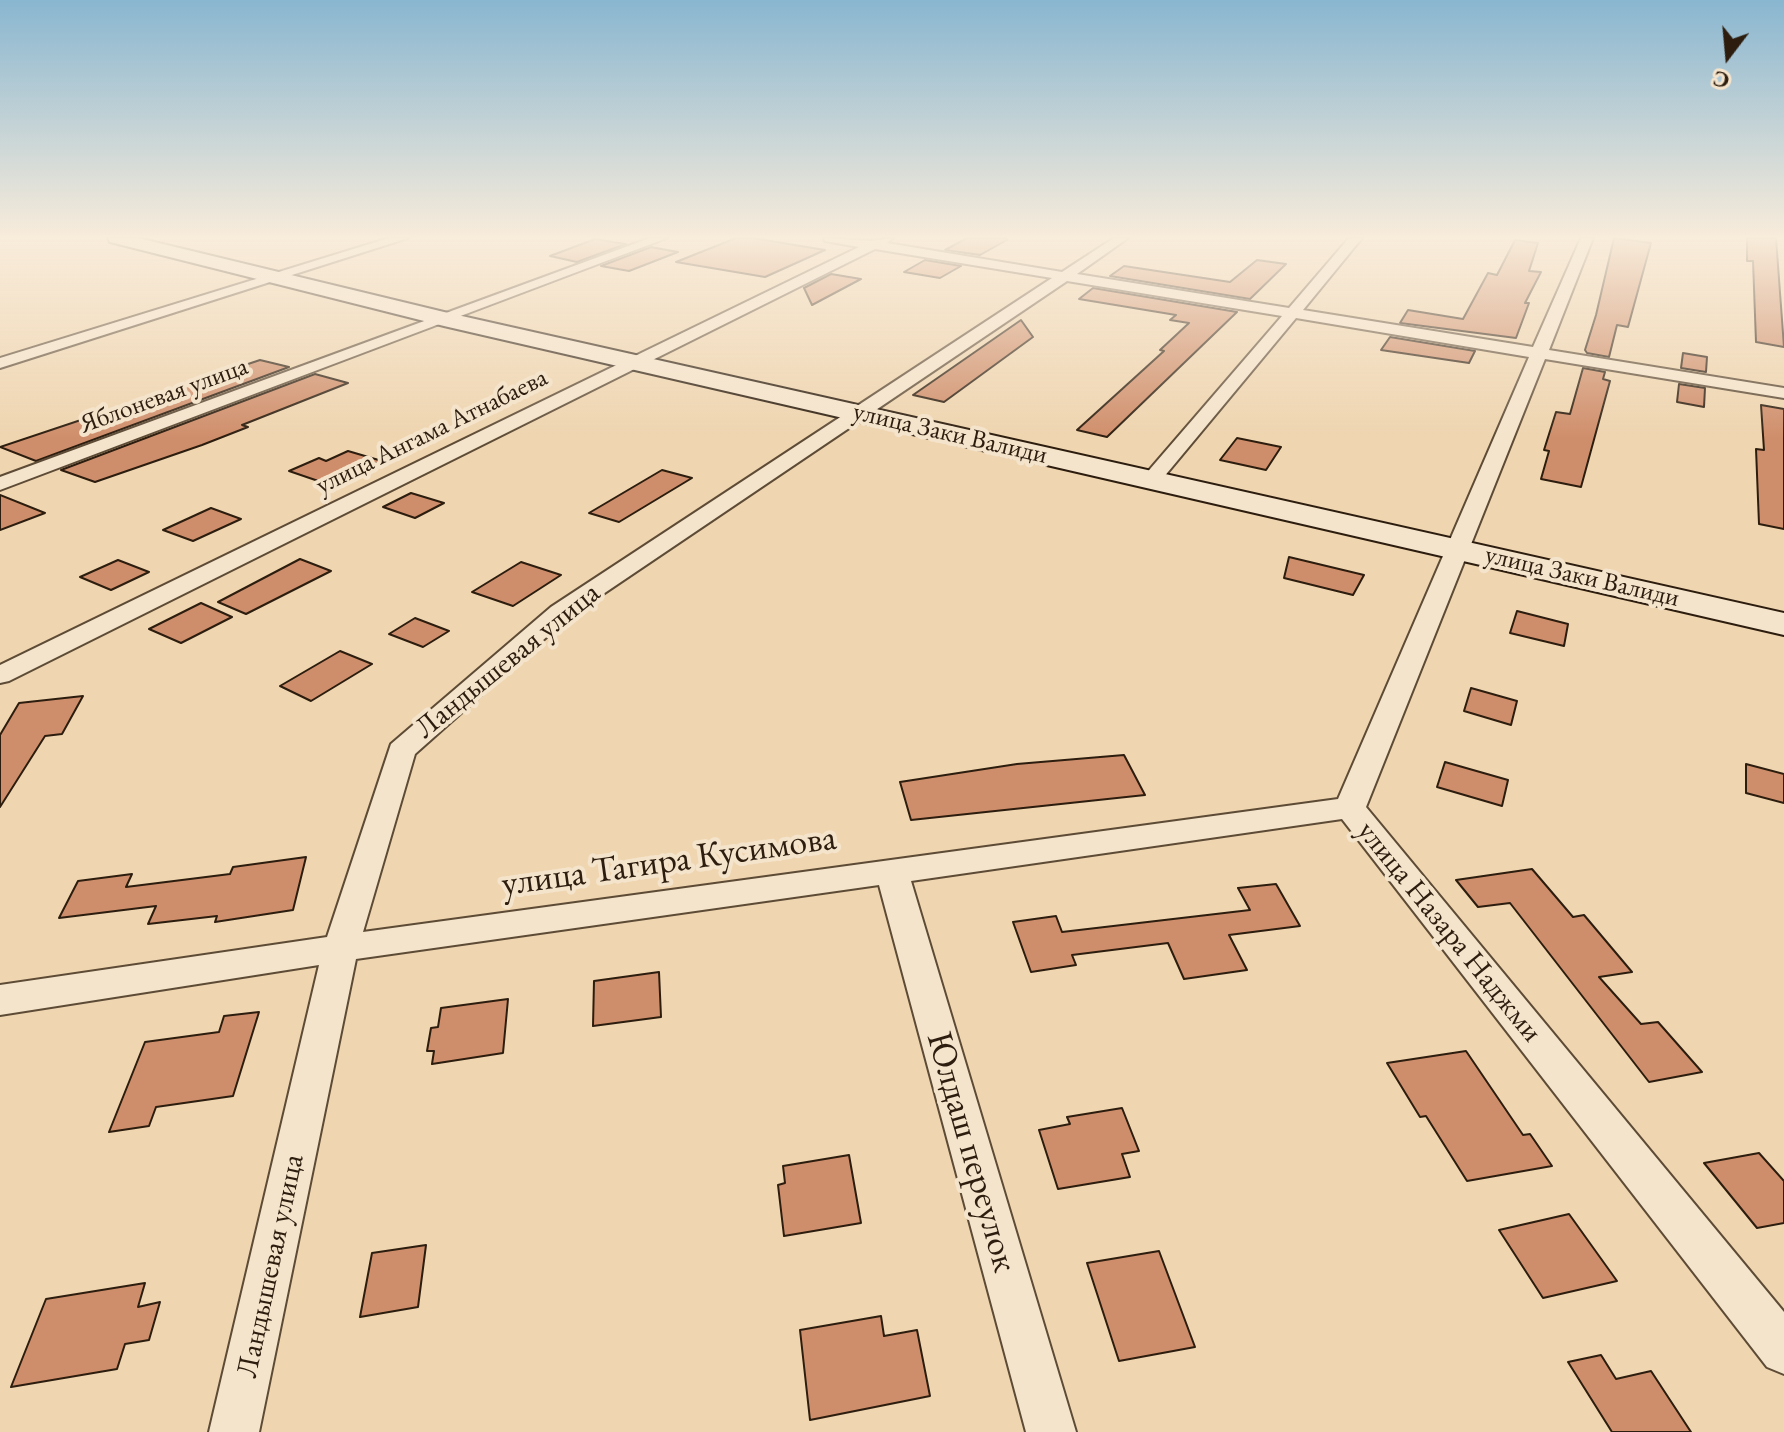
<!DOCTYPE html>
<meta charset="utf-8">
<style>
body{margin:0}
#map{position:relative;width:1784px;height:1432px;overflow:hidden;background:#efd5b0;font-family:"EB Garamond",serif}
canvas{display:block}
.north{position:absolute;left:1688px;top:16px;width:80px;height:80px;-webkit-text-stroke:6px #f5e4cc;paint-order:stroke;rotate:196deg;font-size:22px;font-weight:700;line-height:32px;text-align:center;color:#2c1d0e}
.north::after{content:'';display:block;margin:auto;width:28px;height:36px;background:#2c1d0e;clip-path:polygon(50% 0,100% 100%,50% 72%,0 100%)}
</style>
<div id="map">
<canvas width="1784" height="1432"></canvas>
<div class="north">С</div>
</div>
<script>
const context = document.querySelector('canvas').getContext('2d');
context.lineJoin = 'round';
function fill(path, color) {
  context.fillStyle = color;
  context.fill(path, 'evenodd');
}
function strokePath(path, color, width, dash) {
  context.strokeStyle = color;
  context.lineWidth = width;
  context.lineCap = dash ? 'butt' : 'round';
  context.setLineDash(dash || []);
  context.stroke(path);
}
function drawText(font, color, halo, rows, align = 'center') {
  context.font = font + ' "EB Garamond",serif';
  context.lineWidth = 8;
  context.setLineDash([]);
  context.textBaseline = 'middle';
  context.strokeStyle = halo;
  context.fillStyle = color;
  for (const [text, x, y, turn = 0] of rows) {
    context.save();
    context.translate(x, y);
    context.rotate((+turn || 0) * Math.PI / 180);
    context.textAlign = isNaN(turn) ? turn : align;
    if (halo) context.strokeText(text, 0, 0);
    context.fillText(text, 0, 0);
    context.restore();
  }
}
const building = new Path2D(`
 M736,238H753L825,250L765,277L676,262Z
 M967,238H1006L1007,240L980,255L945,250Z
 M1614,238L1651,243L1628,327L1617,325L1609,357L1587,353L1585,350L1596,315Z
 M1747,238H1776L1784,347L1756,342L1753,261H1747Z
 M595,239L626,244L577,262L550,256Z
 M1515,240L1538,243L1529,271L1541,272L1525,303H1529L1516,338L1400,323L1408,310L1463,319L1488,273L1497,275Z
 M651,247L678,252L629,271L601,266Z
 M925,260L961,266L940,278L904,272Z
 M1257,260L1286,264L1250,299L1110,276L1124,266L1230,282Z
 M831,274L861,279L812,305L804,288Z
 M1093,288L1237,312L1107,437L1077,430L1164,351L1160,350L1189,323L1170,320L1176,315L1079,299Z
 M1021,320L1033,337L944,402L913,395Z
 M1390,337L1475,351L1469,363L1381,350Z
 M1683,353L1707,357L1706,372L1681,368Z
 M260,360L289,367L36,461L0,447Z
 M1583,368L1605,372L1603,379L1610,381L1581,487L1541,479L1549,451L1544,450L1556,412L1570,414Z
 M315,374L348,383L242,425L248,427L202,445L95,482L61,470Z
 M1679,384L1705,388L1704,407L1677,402Z
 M1761,405L1784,409V529L1759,524L1756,449L1764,450Z
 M1237,438L1281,447L1266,470L1220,460Z
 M348,451L382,461L330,485L289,471L319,458L326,461Z
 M662,470L692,478L619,522L589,513Z
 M411,493L444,503L415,518L383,507Z
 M0,495L45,513L0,530Z
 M211,508L241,519L193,541L163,530Z
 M1289,557L1364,575L1353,595L1284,578Z
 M300,559L331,571L246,614L218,602Z
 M118,560L149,572L111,590L80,577Z
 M521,562L561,575L513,606L472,592Z
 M201,603L232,617L181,643L149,629Z
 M1517,611L1568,624L1564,646L1510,633Z
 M415,618L449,631L423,647L389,634Z
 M340,651L372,664L311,701L280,686Z
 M1471,688L1517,701L1511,725L1464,711Z
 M83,696L62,734L45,736L0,807V735L19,703Z
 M1124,755L1145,795L911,820L900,782L1017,764Z
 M1445,762L1508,780L1502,806L1437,787Z
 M1746,764L1784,774V803L1746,793Z
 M306,857L293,910L215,922L217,916L148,924L156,906L59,918L78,881L132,874L126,887L230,874L233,867Z
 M1532,869L1573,917L1584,915L1632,972L1599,977L1641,1024L1658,1022L1702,1072L1649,1082L1510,903L1478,907L1456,880Z
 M1276,884L1300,926L1229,935L1247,970L1184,979L1168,943L1072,955L1076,965L1031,972L1013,922L1056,916L1062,932L1250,910L1238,888Z
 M659,972L661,1017L593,1026L594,981Z
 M508,999L503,1053L432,1064L434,1051H427L431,1028L438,1027L441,1008Z
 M259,1012L233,1096L156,1107L149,1126L109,1132L145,1042L219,1032L224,1016Z
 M1466,1051L1523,1135L1530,1134L1552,1166L1467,1181L1426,1116L1420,1117L1387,1063Z
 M1122,1108L1139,1151L1122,1154L1130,1177L1058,1189L1039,1130L1070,1124L1067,1117Z
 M1759,1153L1784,1181V1223L1757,1228L1704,1163Z
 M849,1155L861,1223L784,1236L778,1185L785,1183L783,1166Z
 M1569,1214L1617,1281L1543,1298L1499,1230Z
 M426,1245L418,1307L360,1317L372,1253Z
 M1159,1251L1195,1347L1119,1361L1087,1263Z
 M145,1283L138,1307L160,1302L149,1340L125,1344L117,1369L11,1387L46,1299Z
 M881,1316L884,1336L917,1330L930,1396L810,1420L800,1330Z
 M1601,1355L1616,1379L1651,1371L1691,1432H1612L1568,1362Z`);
const street = new Path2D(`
 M389,238H408L0,368V358Z
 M650,238H667L0,490V477Z
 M824,238L871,241L893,238L887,243L1062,272L1114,238H1128L1077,274L1289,308L1349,238H1362L1303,310L1533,347L1581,238H1593L1549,350L1784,388V398L1545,359L1366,807L1784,1312V1374L1767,1367L1342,819L911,881L1076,1432H1026L879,885L356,959L259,1432H209L319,965L0,1015V985L327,937L391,744L551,607L1052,278L875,249L9,681L0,683V665L859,247L825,241ZM1067,281L1282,316L1144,476L1141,480L1144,484H1158L1296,318L1529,357L1338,799L363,932L415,754L569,617Z`);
const secondary = new Path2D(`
 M108,238H138L444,312L1784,613V635L444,326L110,242Z`);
const farStreetnames = [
 ["Яблоневая улица",164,396,-20],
 ["улица Ангама Атнабаева",432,432,-26],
 ["улица Заки Валиди",950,434,13],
 ["улица Заки Валиди",1582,577,13]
];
const streetNames = [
 ["Ландышевая улица",508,661,-39],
 ["улица Назара Наджми",1449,932,51],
 ["Ландышевая улица",271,1266,-78]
];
const nearStreetnames = [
 ["улица Тагира Кусимова",669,862,-8],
 ["Юлдаш переулок",971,1152,74]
];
fill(building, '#cf8e6b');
strokePath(building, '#2c1d0e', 2);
strokePath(street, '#5d4b36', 4);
strokePath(secondary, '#2c1d0e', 4);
fill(street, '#f5e4cc');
fill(secondary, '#f5e4cc');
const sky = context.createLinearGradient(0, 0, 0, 438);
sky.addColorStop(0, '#89b6d0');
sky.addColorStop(0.54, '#f8ecdb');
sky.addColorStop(1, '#f8ecdb00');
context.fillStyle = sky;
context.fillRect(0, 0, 1784, 438);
drawText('26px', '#2c1d0e', '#f5e4cc', farStreetnames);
drawText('30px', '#2c1d0e', '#f5e4cc', streetNames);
drawText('36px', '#2c1d0e', '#f5e4cc', nearStreetnames);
</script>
